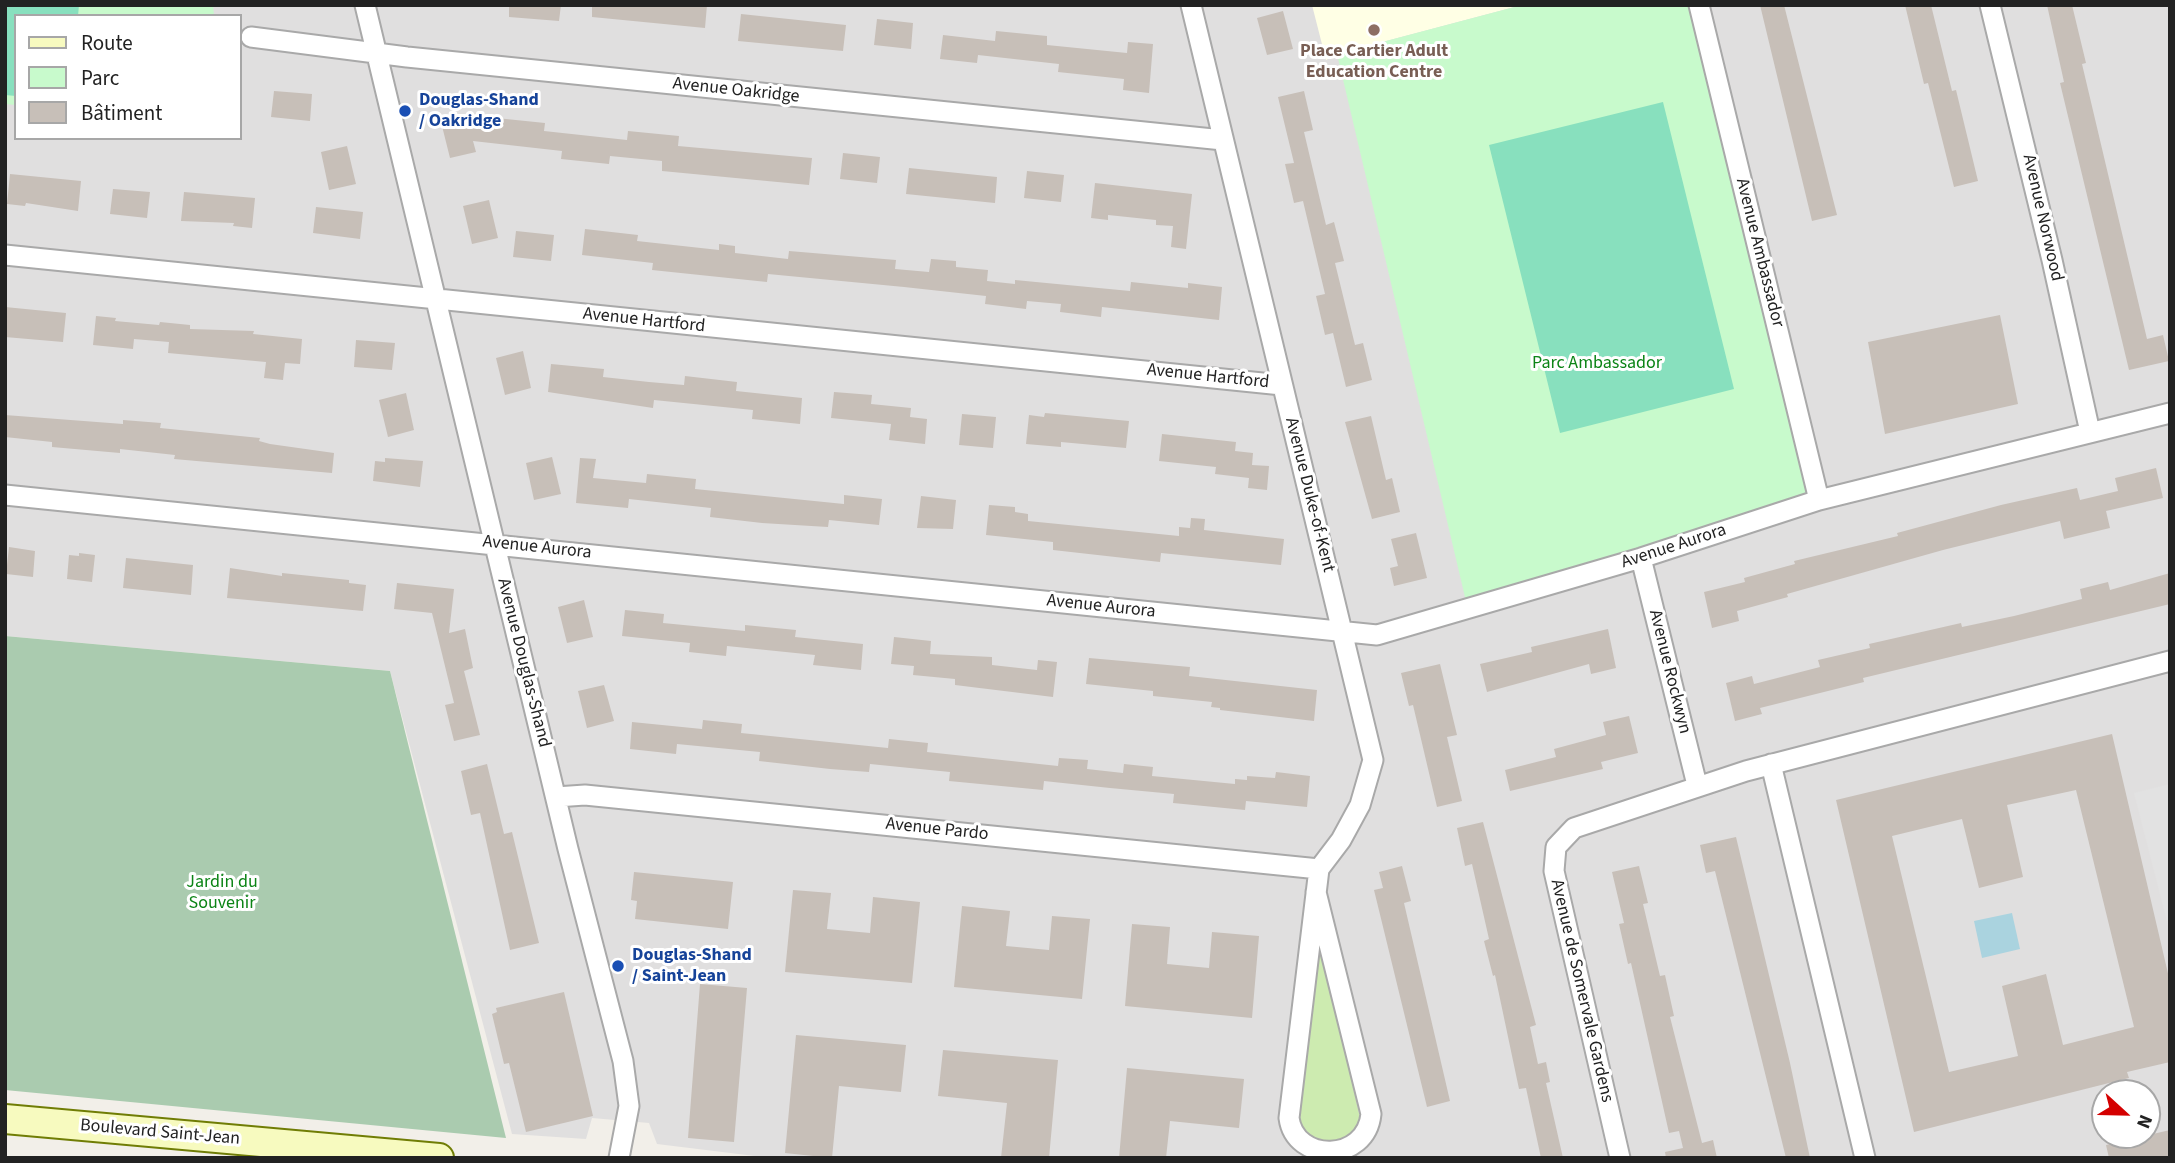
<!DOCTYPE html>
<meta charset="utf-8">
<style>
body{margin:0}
#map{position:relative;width:2175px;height:1163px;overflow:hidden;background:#f2efe9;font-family:"Source Sans 3",sans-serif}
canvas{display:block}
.frame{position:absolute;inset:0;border:7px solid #222;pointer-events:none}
.legend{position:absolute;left:14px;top:14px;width:228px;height:126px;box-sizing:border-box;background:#fff;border:2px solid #a7a7a7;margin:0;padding:9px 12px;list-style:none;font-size:21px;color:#222}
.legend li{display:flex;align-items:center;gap:14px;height:35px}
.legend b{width:35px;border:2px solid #a7a7a7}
.north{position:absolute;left:2091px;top:1079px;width:70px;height:70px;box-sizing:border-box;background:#fff;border:2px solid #a7a7a7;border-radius:50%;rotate:112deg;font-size:19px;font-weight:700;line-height:28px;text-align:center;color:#222}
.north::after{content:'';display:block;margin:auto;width:24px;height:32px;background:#d40000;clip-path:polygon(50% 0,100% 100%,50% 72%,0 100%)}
</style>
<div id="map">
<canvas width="2175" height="1163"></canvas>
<div class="frame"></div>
<ul class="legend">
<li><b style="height:9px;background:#f7fabf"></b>Route</li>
<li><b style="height:19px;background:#c8facc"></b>Parc</li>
<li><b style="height:19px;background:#c7bfb8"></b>Bâtiment</li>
</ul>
<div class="north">N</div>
</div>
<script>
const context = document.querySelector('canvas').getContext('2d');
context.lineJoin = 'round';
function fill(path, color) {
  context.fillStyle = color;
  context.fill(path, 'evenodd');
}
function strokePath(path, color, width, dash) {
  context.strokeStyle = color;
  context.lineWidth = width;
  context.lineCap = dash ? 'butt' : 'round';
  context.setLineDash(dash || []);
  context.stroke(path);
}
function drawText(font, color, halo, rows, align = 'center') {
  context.font = font + ' "Source Sans 3",sans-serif';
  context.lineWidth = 6;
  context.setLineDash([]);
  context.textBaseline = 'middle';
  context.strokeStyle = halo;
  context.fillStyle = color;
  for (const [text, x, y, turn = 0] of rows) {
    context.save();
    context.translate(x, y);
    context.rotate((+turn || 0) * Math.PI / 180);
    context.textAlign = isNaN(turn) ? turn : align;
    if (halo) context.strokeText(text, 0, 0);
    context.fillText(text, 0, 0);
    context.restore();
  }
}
const residential = new Path2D(`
 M5,5H2170V1158H771L657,1144L649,1123L592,1118L586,1139L512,1134L390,671L5,636ZM16,16H240V138H16ZM2105,1093H2147V1135H2105Z`);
const education = new Path2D(`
 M1312,5H1522L1337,54L1326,60Z`);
const grass = new Path2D(`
 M1314,956H1323L1360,1118L1359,1126L1345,1144L1308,1140L1298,1117Z`);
const cemetery = new Path2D(`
 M5,636L390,671L506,1138L5,1090Z`);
const park = new Path2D(`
 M5,5H213L214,16H16V105L5,104Z
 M1522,5H1694L1819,500L1468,610L1337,54Z`);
const pitch = new Path2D(`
 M5,5H79L78,16H16V96L5,95Z
 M1663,102L1734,389L1560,433L1489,145Z`);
const parking = new Path2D(`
 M2170,784V933L2134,793Z`);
const water = new Path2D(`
 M2012,913L2020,949L1982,958L1974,921Z`);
const building = new Path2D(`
 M509,5H561L559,21L509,17Z
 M592,5H707L705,28L592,17Z
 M1760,5H1784L1837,215L1812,221Z
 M1905,5H1931L1952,91L1956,90L1978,181L1954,187L1928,83L1924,84Z
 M2047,5H2072L2086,63L2082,64L2147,339L2163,335L2169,361L2129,370L2060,83L2064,82Z
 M1283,11L1293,49L1267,55L1257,18Z
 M741,14L846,25L843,51L738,41Z
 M877,19L913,23L911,49L874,45Z
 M996,31L1047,36V45L1127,53L1128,42L1153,44L1149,93L1123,90L1124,79L1058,72L1059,64L978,55L977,63L940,59L943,35L995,41Z
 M274,91L312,94L310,121L271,117Z
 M1304,91L1313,130L1304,132L1326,225L1334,222L1344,261L1335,263L1355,345L1363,343L1372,380L1346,387L1333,333L1325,335L1316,296L1325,294L1303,201L1294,203L1285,164L1294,163L1278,97Z
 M467,115L545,123L544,131L627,140L628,131L679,136L678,146L812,158L809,185L662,171V161L610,156L609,164L561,159L562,151L473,141L476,152L450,158L441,122Z
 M347,146L356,184L329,190L321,152Z
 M843,153L880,157L877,183L840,179Z
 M909,168L997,177L995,203L906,194Z
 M1027,171L1064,175L1061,202L1024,198Z
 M10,174L81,181L78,211L26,203L25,206L7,204Z
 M1095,183L1192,194L1186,249L1171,247L1173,226L1156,225V220L1108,215V220L1091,218Z
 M113,189L150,192L147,218L110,214Z
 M184,192L255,198L252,228L233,226L234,223L181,221Z
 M489,200L498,238L472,244L463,206Z
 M316,207L363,212L360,239L313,233Z
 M585,229L638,235L637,241L719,250V244L735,246V253L788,259L789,251L896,260L895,269L929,272L931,259L956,261V267L988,270L987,281L1015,284V280L1130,291L1131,282L1188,288V283L1222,287L1219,320L1102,307L1101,317L1060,312L1061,304L1027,301L1026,309L985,304L986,296L904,287L768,274L767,282L652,270L653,263L582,255Z
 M516,231L554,235L551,261L513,257Z
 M5,307L66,313L63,342L5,337Z
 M2000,315L2018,404L1885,434L1868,342Z
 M96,316L116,318L115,321L159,325L160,322L190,325V329L254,331L253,334L302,339L300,364L285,363L283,380L264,378L266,362L168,353L169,342L134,339L133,349L93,345Z
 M356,340L395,343L392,370L354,367Z
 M523,351L531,388L505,395L496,358Z
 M551,364L604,369L603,377L649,382L684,385L685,376L737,382L736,391L802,398L800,424L752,419L753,410L654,400L653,408L548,392Z
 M834,392L872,395L871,404L911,408L910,417L927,419L925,444L889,440L891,424L831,418Z
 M406,393L414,430L388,437L379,400Z
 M1045,413L1129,421L1126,448L1061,442V447L1026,444L1029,415L1044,417Z
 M962,414L996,417L993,448L959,445Z
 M5,415L123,424V420L161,423L160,428L260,438L259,441L270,444L334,453L332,473L174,459L175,455L120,449V453L52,447V442L5,437Z
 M1371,416L1386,480L1392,478L1400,512L1372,519L1345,422Z
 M1162,434L1236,442L1235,451L1253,453L1252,465L1269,466L1267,490L1248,488L1249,478L1215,474L1216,467L1159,461Z
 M552,457L561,494L534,500L526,463Z
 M385,458L423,461L420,487L373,481L375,461L385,462Z
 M580,458L596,459L593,478L646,483L647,474L696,479L695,489L844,504V495L882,499L879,525L829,520L828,527L762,523L710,517L711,508L629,499L628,508L576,503Z
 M2156,468L2163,498L2106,511L2110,528L2064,539L2060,521L1943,550L1787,594L1788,597L1737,611L1739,621L1712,628L1704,592L1745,582L1744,578L1795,564L1794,561L1898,536L1897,533L2001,505L2077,488L2080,500L2118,491L2115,478Z
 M921,496L956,500L953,529L917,528Z
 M989,505L1015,507V512L1028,514V521L1179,536V527L1190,528L1191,518L1205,519L1204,530L1284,539L1281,565L1161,553L1160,562L1053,550V542L986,535Z
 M1416,533L1427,578L1394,586L1390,568L1398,566L1391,539Z
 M9,547L35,551L33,577L6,574Z
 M79,553L95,555L92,582L67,579L69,555L79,556Z
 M126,558L193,565L191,595L123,588Z
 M230,568L282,576V573L349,580V583L366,585L363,611L227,598Z
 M2170,573V604L1863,678L1864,682L1760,708L1762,714L1735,721L1726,683L1752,676L1754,684L1820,667L1818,660L1870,648L1869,644L1961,623L1962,627L2014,616L2082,599L2080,589L2108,582L2110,590Z
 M397,583L454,589L449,633L465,629L473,668L464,671L480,735L454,741L445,705L454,703L432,613L394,609Z
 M584,600L593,637L567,643L558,607Z
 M625,610L664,614L663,623L745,631V625L796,630L795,637L863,644L861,670L813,665L815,655L727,646L726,656L689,652L690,643L622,636Z
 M1608,629L1616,668L1591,674L1589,664L1487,692L1480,664L1532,652L1531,647Z
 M894,637L931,641L930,654L992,657V665L1037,670L1038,660L1057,662L1053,697L955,685V679L913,675L914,666L891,664Z
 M1089,658L1190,667L1189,676L1317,690L1314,721L1220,710V708L1211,707L1212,702L1153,696V691L1086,684Z
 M1440,664L1457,735L1447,737L1462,801L1437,807L1413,705L1409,706L1401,673Z
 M604,685L614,721L587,728L578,691Z
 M1629,716L1638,753L1601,762L1603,769L1510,791L1505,770L1556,757L1554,749L1606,735L1603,722Z
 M703,720L742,724L741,733L888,748L889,739L928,743L927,752L1058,766L1059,758L1088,760L1087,769L1123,773L1124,764L1153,767L1152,776L1235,784V779L1247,780V776L1275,778L1276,772L1310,776L1307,807L1246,801L1245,810L1173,803L1174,794L1110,788L1044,781L1043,790L949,781L950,772L870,764L869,772L830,769L759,761L760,752L677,744L676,754L630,749L632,722L702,729Z
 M2112,734L2170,982V1062L2127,1072L2129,1078L1914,1132L1836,800ZM2076,790L2134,1027L2063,1045L2046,974L2002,986L2018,1056L1949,1072L1892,836L1962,819L1979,888L2023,877L2007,805Z
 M487,764L504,834L512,832L539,943L510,950L480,813L471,815L461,771Z
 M1483,822L1536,1025L1530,1027L1538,1064L1546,1062L1550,1082L1546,1083L1563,1158H1541L1526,1088L1519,1089L1495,975L1493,976L1484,941L1489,939L1472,864L1465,866L1457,828Z
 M1736,837L1790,1063L1810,1158H1786L1715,871L1706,873L1700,845Z
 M1402,866L1411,901L1404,903L1450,1101L1427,1107L1374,890L1383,888L1379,872Z
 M1639,866L1648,903L1643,904L1660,976L1665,975L1674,1016L1670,1017L1702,1143L1713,1140L1717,1158H1666L1665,1152L1683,1148L1679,1131L1669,1133L1631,963L1628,964L1619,924L1624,923L1612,872Z
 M634,872L733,882L728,929L635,919L637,901L631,900Z
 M793,890L831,893L827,929L870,933L873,897L920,902L912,983L785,972Z
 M962,906L1010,911L1006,946L1049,950L1052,916L1090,919L1082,999L954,987Z
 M1132,924L1170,927L1167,964L1209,968L1212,932L1259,936L1252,1018L1125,1006Z
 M700,984L747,988L734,1142L688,1138Z
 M564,992L593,1116L526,1132L509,1063L504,1064L492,1014L497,1012L496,1008Z
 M796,1035L906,1045L901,1092L839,1086L832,1158L785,1153Z
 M943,1050L1058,1060L1049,1158H1001L1007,1103L938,1096Z
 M1127,1068L1244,1079L1239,1128L1170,1121L1166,1158H1119Z
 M2170,1130V1158H2109L2106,1145Z`);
const minor = new Path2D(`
 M365,5L568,849L623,1061L629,1106L619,1158
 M1191,5L1373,760L1360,805L1341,840L1319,869L1289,1118C1295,1163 1366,1163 1371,1114L1316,892
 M1699,5L1819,500
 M1990,5L2052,260L2090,432
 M251,37L407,57L1223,140
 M5,255L1282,385
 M5,495L1377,635L1641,558L1819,500L2170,413
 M1641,558L1697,785
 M1771,764L1865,1158
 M556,797L585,795L1319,869
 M1620,1158L1554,871L1556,847L1574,828L1746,771L2170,661`);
const secondary = new Path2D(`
 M5,1119L439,1158`);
const markers = [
 [1374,30,7,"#8d6e63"],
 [405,111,7,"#1a4fb4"],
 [618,966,7,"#1a4fb4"]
];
const educationNames = [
 ["Place Cartier Adult",1374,52],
 ["Education Centre",1374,73]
];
const streetNames = [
 ["Avenue Oakridge",736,91,6],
 ["Avenue Norwood",2042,218,77],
 ["Avenue Ambassador",1759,253,76],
 ["Avenue Hartford",644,321,6],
 ["Avenue Hartford",1208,377,6],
 ["Avenue Duke-of-Kent",1309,495,76],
 ["Avenue Aurora",1674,547,-18],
 ["Avenue Aurora",537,548,6],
 ["Avenue Aurora",1101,607,6],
 ["Avenue Douglas-Shand",523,663,76],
 ["Avenue Rockwyn",1669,672,76],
 ["Avenue Pardo",937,830,6],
 ["Avenue de Somervale Gardens",1581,991,77],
 ["Boulevard Saint-Jean",160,1133,5]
];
const transitNames = [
 ["Douglas-Shand",419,101],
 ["/ Oakridge",419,122],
 ["Douglas-Shand",632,956],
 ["/ Saint-Jean",632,977]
];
const parkNames = [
 ["Parc Ambassador",1597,364],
 ["Jardin du",222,883],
 ["Souvenir",222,904]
];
fill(residential, '#e0dfdf');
fill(education, '#ffffe5');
fill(grass, '#cdebb0');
fill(cemetery, '#aacbaf');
fill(park, '#c8facc');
fill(pitch, '#88e0be');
fill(parking, '#e2e2e2');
fill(water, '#aad3df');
fill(building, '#c7bfb8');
strokePath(minor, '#a9a9a9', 23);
strokePath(secondary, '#707d05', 32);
strokePath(minor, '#fff', 19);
strokePath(secondary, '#f7fabf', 28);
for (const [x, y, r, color] of markers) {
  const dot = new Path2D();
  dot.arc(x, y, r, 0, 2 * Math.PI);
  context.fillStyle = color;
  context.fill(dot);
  strokePath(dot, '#fff', 2.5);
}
drawText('bold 18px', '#785e54', '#fff', educationNames);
drawText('18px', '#222', '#fff', streetNames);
drawText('bold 18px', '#164399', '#fff', transitNames, 'left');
drawText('18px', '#0c8416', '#fff', parkNames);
</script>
